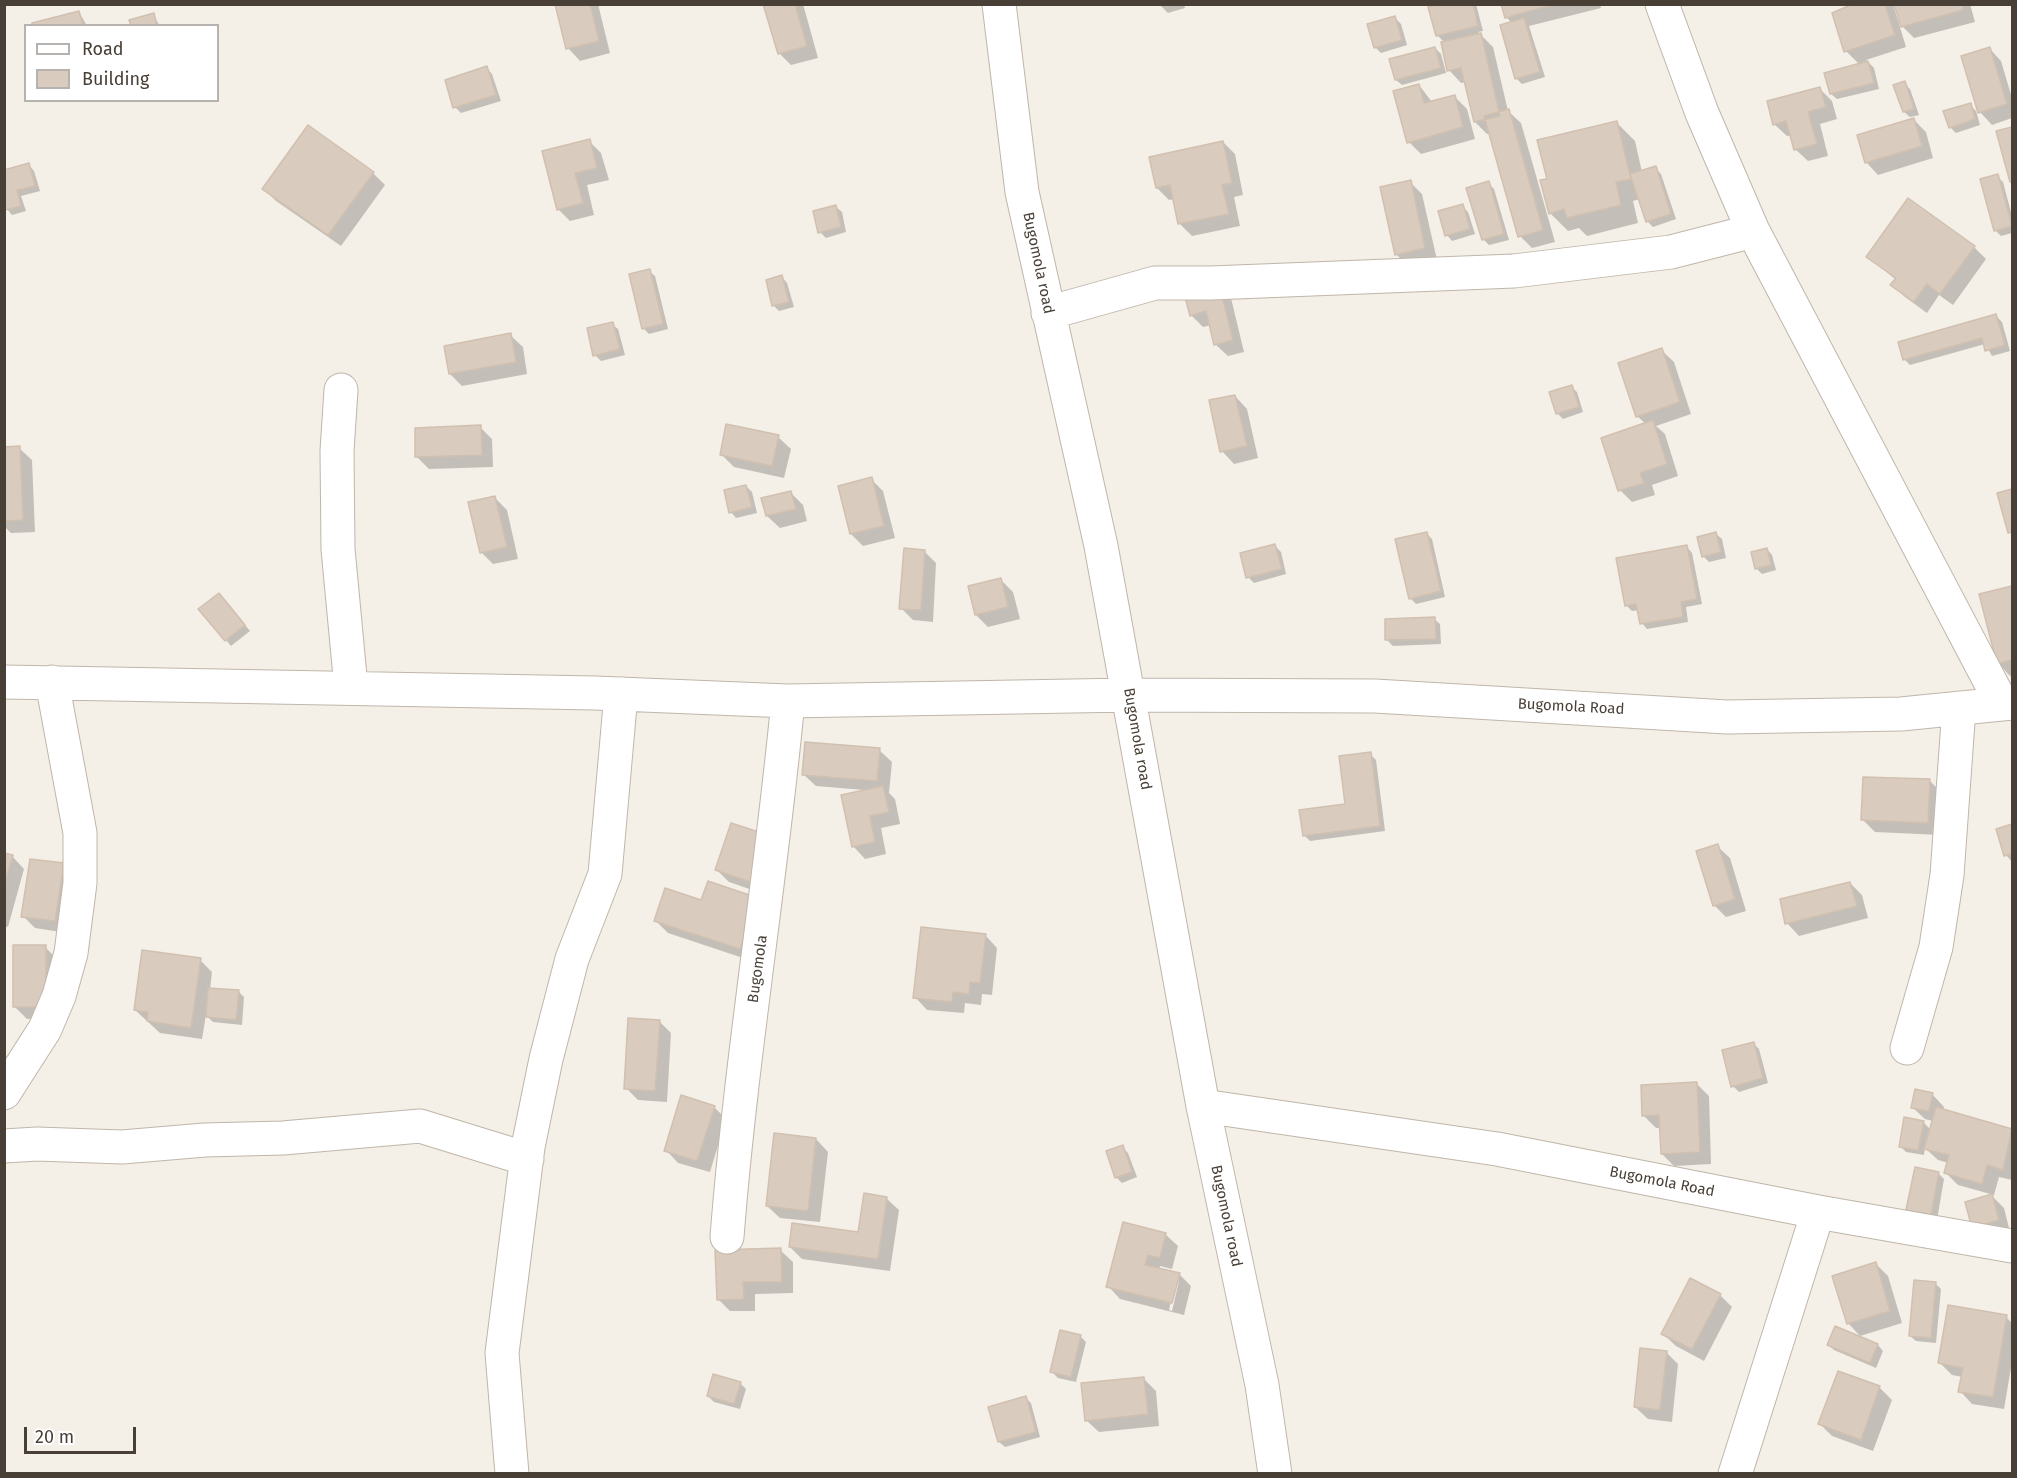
<!DOCTYPE html>
<style>
body{margin:0}
#map{position:relative;width:2017px;height:1478px;overflow:hidden;background:#f4efe7;font-family:"Fira Sans",sans-serif}
canvas{display:block}
.frame{position:absolute;inset:0;border:6px solid #483f36;pointer-events:none}
.legend{position:absolute;left:24px;top:24px;width:195px;height:78px;box-sizing:border-box;background:#fff;border:2px solid #b6b2af;margin:0;padding:8px 10px;list-style:none;font-size:18px;color:#483f36}
.legend li{display:flex;align-items:center;gap:12px;height:30px}
.legend b{width:30px;border:2px solid #b6b2af}
.scale{position:absolute;left:24px;top:1427px;width:112px;height:27px;box-sizing:border-box;border:3px solid #483f36;border-top:0;padding-left:8px;font-size:18px;line-height:21px;white-space:nowrap;color:#483f36;-webkit-text-stroke:4px #fff;paint-order:stroke}
</style>
<div id="map">
<canvas width="2017" height="1478"></canvas>
<div class="frame"></div>
<ul class="legend">
<li><b style="height:8px;background:#fff"></b>Road</li>
<li><b style="height:16px;background:#d9ccbf"></b>Building</li>
</ul>
<div class="scale">20 m</div>
</div>
<script>
const context = document.querySelector('canvas').getContext('2d');
context.lineJoin = 'round';
function fill(path, color) {
  context.fillStyle = color;
  context.fill(path, 'evenodd');
}
function strokePath(path, color, width, dash) {
  context.strokeStyle = color;
  context.lineWidth = width;
  context.lineCap = dash ? 'butt' : 'round';
  context.setLineDash(dash || []);
  context.stroke(path);
}
function drawText(font, color, halo, rows, align = 'center') {
  context.font = font + ' "Fira Sans",sans-serif';
  context.lineWidth = 5;
  context.setLineDash([]);
  context.textBaseline = 'middle';
  context.strokeStyle = halo;
  context.fillStyle = color;
  for (const [text, x, y, turn = 0] of rows) {
    context.save();
    context.translate(x, y);
    context.rotate((+turn || 0) * Math.PI / 180);
    context.textAlign = isNaN(turn) ? turn : align;
    if (halo) context.strokeText(text, 0, 0);
    context.fillText(text, 0, 0);
    context.restore();
  }
}
const shadow = new Path2D(`
 M557,4H598L610,53L580,61L568,48Z
 M765,4H803L818,58L791,65L779,53Z
 M1159,4H1184L1185,8L1168,13Z
 M1443,4H1476L1483,31L1478,32L1493,47L1508,111L1521,123L1555,242L1532,248L1520,236L1491,133L1487,134L1475,122L1466,82L1461,83L1449,70L1445,43L1437,35Z
 M1503,4H1600L1601,8L1529,26L1545,77L1522,84L1516,78L1512,23L1506,17Z
 M1854,4H1893L1906,47L1866,60L1874,68L1879,89L1837,99L1831,94L1860,65L1846,51Z
 M1896,4H1970L1975,22L1914,38L1898,22H1901Z
 M79,12L87,26H34Z
 M153,15L160,26H133Z
 M1395,18L1401,24L1407,45L1381,53L1375,47Z
 M1435,48L1441,54L1446,73L1402,85L1396,80Z
 M1989,48L2001,61L2012,98V118L1992,125L1980,112Z
 M487,68L492,74L501,101L461,113L455,107Z
 M1904,83L1910,89L1919,115L1910,117L1904,112Z
 M1419,85L1432,102L1454,96L1467,109L1475,139L1421,154L1409,142Z
 M1820,89L1832,101L1837,119L1820,124L1828,156L1808,161L1795,149L1792,135L1787,136L1774,124Z
 M1970,105L1976,111L1980,125L1956,133L1950,127Z
 M1914,120L1926,132L1933,158L1878,175L1866,162Z
 M1616,122L1635,141L1642,172L1655,168L1661,174L1676,219L1653,227L1647,221L1640,199L1633,201L1638,223L1587,236L1579,228L1568,231L1550,213L1549,180Z
 M2012,129V183L1998,133Z
 M589,141L601,153L609,180L587,185L594,215L570,221L558,209Z
 M1223,142L1235,154L1243,195L1234,197L1240,226L1192,236L1180,224L1175,199L1169,200L1157,188Z
 M29,165L34,171L40,191L21,196L26,211L12,215L7,209L4,200V171Z
 M373,173L385,185L341,246L276,201L264,189Z
 M1997,176L2003,182L2012,216V233L2001,236L1995,230Z
 M1410,182L1422,194L1437,260L1408,266L1396,254Z
 M1488,183L1494,189L1509,240L1489,245L1483,239Z
 M1909,200L1974,247L1986,259L1953,305L1939,295L1927,313L1905,297L1892,285L1896,280L1868,256Z
 M1462,206L1468,212L1475,234L1452,241L1447,235Z
 M836,207L842,212L846,232L826,238L820,232Z
 M649,271L655,276L668,329L649,334L643,328Z
 M782,277L787,283L794,307L779,311L773,305Z
 M1186,294L1231,298L1244,352L1228,356L1215,344L1211,325L1203,327L1191,315Z
 M1996,316L2002,322L2010,351L1992,356L1985,344L1910,365L1904,359Z
 M612,324L618,329L625,355L601,361L595,355Z
 M510,335L523,347L527,374L462,386L450,374Z
 M1661,350L1674,362L1691,414L1656,426L1665,434L1678,476L1652,485L1655,495L1632,502L1620,490L1646,424L1637,416Z
 M1571,387L1577,392L1583,412L1563,419L1557,413Z
 M1235,396L1247,409L1258,458L1234,464L1222,451Z
 M480,427L492,439L493,467L429,469L417,457Z
 M778,437L791,449L784,478L734,467L721,454Z
 M19,448L32,460L35,532L11,533L4,526V449Z
 M871,479L883,491L895,538L863,546L851,534Z
 M746,486L752,492L757,513L736,518L731,512Z
 M2012,490V535L1999,494Z
 M791,493L803,505L807,521L780,528L767,516Z
 M495,498L507,510L518,559L493,564L481,552Z
 M1426,533L1432,539L1445,597L1416,604L1410,598Z
 M1716,534L1722,539L1726,558L1709,562L1703,556Z
 M1275,546L1281,552L1286,574L1254,583L1248,577Z
 M1687,547L1692,553L1702,604L1686,607L1688,622L1647,629L1642,623L1639,610L1632,611L1626,605Z
 M1767,549L1772,555L1776,570L1762,574L1756,568Z
 M924,551L936,563L933,622L913,620L901,608Z
 M1001,580L1013,592L1020,619L988,627L976,615Z
 M2012,587V675L2010,676L1998,663L1981,595Z
 M225,600L250,631L231,646L226,640Z
 M1434,619L1440,624L1441,644L1393,646L1387,640Z
 M879,750L892,762L889,793L895,799L900,824L881,828L886,854L865,859L853,846L864,790L816,786L803,774Z
 M1370,754L1376,760L1385,831L1310,841L1304,835L1347,805Z
 M1930,781L1942,793L1940,835L1875,832L1863,820Z
 M732,825L767,895L729,882L717,870Z
 M2012,826V862L2006,855L1998,830Z
 M1717,846L1730,858L1746,911L1726,917L1714,905Z
 M4,854L12,856L24,869L8,927L4,926Z
 M63,865L75,877L67,933L35,928L23,916Z
 M1850,883L1862,895L1868,918L1799,936L1787,923Z
 M702,902L769,911L752,961L668,933L656,921Z
 M985,935L997,948L992,995L982,994L981,1005L965,1003L964,1013L927,1010L915,997Z
 M45,947L57,959V1019H27L15,1007Z
 M200,960L212,972L210,989L238,991L244,997L242,1025L213,1022L206,1015L202,1039L160,1033L135,1010Z
 M659,1021L671,1033L667,1102L638,1100L626,1088Z
 M1753,1043L1759,1049L1768,1083L1739,1092L1733,1086Z
 M1696,1083L1709,1096L1711,1164L1674,1166L1662,1154L1661,1128H1656L1644,1116Z
 M1932,1094L1944,1107L1943,1111L2012,1130V1180L1999,1177L1994,1195L1958,1185L1946,1173L1949,1163L1938,1160L1925,1148L1924,1155L1906,1152L1900,1146L1923,1122L1931,1130L1933,1121L1925,1119L1912,1107Z
 M714,1107L726,1119L710,1172L678,1163L666,1150Z
 M816,1139L828,1152L820,1222L780,1218L767,1206Z
 M1122,1147L1128,1153L1137,1177L1122,1183L1116,1177Z
 M1938,1173L1944,1179L1937,1220L1914,1216L1908,1210Z
 M1992,1196L2004,1208L2010,1232L1974,1227Z
 M886,1198L899,1210L890,1271L802,1259L790,1247L859,1234Z
 M1165,1234L1178,1246L1172,1269L1160,1266L1159,1269L1179,1274L1191,1286L1184,1315L1120,1299L1108,1286ZM1176,1281H1179L1172,1311L1169,1310Z
 M780,1250L793,1262V1293L755,1294V1311H730L718,1299Z
 M1875,1263L1888,1276L1902,1323L1860,1336L1848,1323Z
 M1935,1283L1941,1289L1936,1343L1916,1341L1910,1336Z
 M1720,1295L1732,1307L1704,1361L1676,1346L1663,1334Z
 M2006,1317L2012,1323V1362L2004,1409L1972,1404L1960,1391L1963,1377L1952,1375L1940,1363Z
 M1080,1336L1086,1342L1076,1382L1058,1378L1052,1372Z
 M1829,1345H1878L1883,1351L1876,1368L1834,1350Z
 M1666,1352L1678,1364L1672,1422L1648,1419L1635,1407Z
 M1838,1373L1880,1388L1892,1400L1873,1451L1832,1436L1820,1424Z
 M1143,1378L1156,1391L1159,1426L1099,1432L1086,1420Z
 M740,1383L746,1389L740,1409L714,1402L708,1396Z
 M1025,1397L1031,1403L1040,1437L1005,1447L999,1442Z`);
const building = new Path2D(`
 M555,4H590L599,41L566,49Z
 M763,4H795L807,46L778,54Z
 M1437,4H1473L1478,26L1436,36L1428,7Z
 M1501,4H1555L1505,18Z
 M1853,4H1885L1895,35L1844,52L1832,13Z
 M1894,4H1962L1963,10L1901,27Z
 M79,11L83,26H32V23Z
 M154,13L157,26H131L129,20Z
 M1395,16L1402,40L1374,48L1367,24Z
 M1524,18L1540,72L1515,79L1500,25Z
 M1481,33L1500,116L1474,122L1461,68L1447,71L1441,42Z
 M1435,47L1441,68L1395,80L1389,59Z
 M1990,47L2007,104L1978,113L1961,56Z
 M1868,61L1874,83L1830,94L1824,73Z
 M487,66L496,95L453,108L445,80Z
 M1905,81L1914,109L1903,112L1893,85Z
 M1419,84L1424,103L1455,95L1463,127L1407,143L1393,91Z
 M1820,87L1826,107L1808,112L1817,144L1794,150L1786,121L1773,125L1767,101Z
 M1971,103L1975,119L1949,128L1943,111Z
 M1509,109L1543,230L1518,237L1484,116Z
 M1914,118L1922,146L1865,163L1857,135Z
 M1617,121L1631,179L1616,182L1621,205L1567,218L1564,209L1549,214L1540,180L1547,179L1537,140Z
 M308,125L374,172L328,235L262,189Z
 M2012,127V181L2010,182L1996,131Z
 M590,139L597,168L575,173L583,203L557,210L542,151Z
 M1223,141L1232,183L1222,185L1229,214L1178,224L1170,185L1156,188L1149,157Z
 M29,163L35,186L17,190L21,206L5,210L4,170Z
 M1656,166L1671,214L1646,222L1630,174Z
 M1998,174L2012,226L1994,231L1980,179Z
 M1411,180L1425,248L1395,255L1380,187Z
 M1489,181L1504,234L1482,240L1466,188Z
 M1908,198L1975,246L1940,294L1927,284L1914,302L1890,285L1896,278L1866,257Z
 M1463,204L1470,229L1445,236L1438,211Z
 M836,205L841,227L818,233L813,211Z
 M650,269L663,324L642,329L629,274Z
 M782,275L789,302L772,306L766,280Z
 M1219,284L1233,340L1214,345L1206,311L1190,316L1184,293Z
 M1996,314L2005,345L1985,351L1982,338L1903,360L1898,342Z
 M613,322L620,349L593,356L587,328Z
 M511,333L516,362L449,374L444,346Z
 M1662,348L1680,402L1636,417L1618,363Z
 M1572,385L1579,407L1556,414L1549,392Z
 M1235,395L1247,446L1220,452L1209,400Z
 M1653,420L1667,464L1640,473L1644,483L1618,491L1601,438Z
 M726,424L779,435L772,466L720,455Z
 M481,425L482,455L415,457V428Z
 M20,446L23,520L4,521V447Z
 M872,477L884,526L850,534L838,486Z
 M746,485L752,507L729,513L724,490Z
 M2012,489V532L2008,533L1997,493Z
 M791,491L796,509L766,516L761,498Z
 M495,496L507,547L480,553L468,502Z
 M1427,532L1441,591L1409,599L1395,539Z
 M1716,532L1721,552L1702,557L1697,537Z
 M1275,544L1282,569L1246,578L1240,553Z
 M1687,545L1697,599L1681,602L1683,617L1640,624L1636,604L1625,606L1616,558Z
 M904,548L925,550L921,610L899,609Z
 M1767,548L1771,565L1755,569L1751,552Z
 M1001,578L1008,607L975,615L968,586Z
 M2012,586V660L1997,664L1979,594Z
 M219,593L245,625L225,641L198,609Z
 M1435,617L1436,639L1385,640V619Z
 M805,742L880,748L877,781L802,775Z
 M1371,752L1380,826L1303,836L1299,810L1345,804L1339,756Z
 M1863,777L1930,779L1928,823L1861,820Z
 M883,786L889,812L870,816L875,842L852,847L841,795Z
 M731,823L771,836L754,883L715,870Z
 M2012,824V854L2004,856L1996,829Z
 M1718,844L1735,899L1713,906L1696,851Z
 M4,853L13,855L4,885Z
 M30,859L64,863L55,921L21,917Z
 M708,881L758,898L740,949L654,921L665,888L701,900Z
 M1850,882L1857,906L1785,924L1780,899Z
 M921,927L986,934L980,983L970,982L969,994L953,992L952,1002L913,998Z
 M13,945H46V1007H13Z
 M142,950L201,958L191,1028L147,1021L148,1012L134,1010Z
 M208,988L239,990L236,1020L206,1017Z
 M628,1018L660,1020L655,1091L624,1089Z
 M1754,1042L1763,1078L1731,1087L1722,1050Z
 M1697,1082L1700,1152L1661,1154L1659,1115L1642,1116L1641,1085Z
 M1915,1089L1933,1093L1929,1111L1911,1108Z
 M681,1095L715,1106L697,1161L664,1151Z
 M1936,1107L2012,1129L2003,1170L1987,1165L1982,1184L1944,1173L1949,1155L1924,1149Z
 M1904,1117L1924,1121L1918,1150L1899,1147Z
 M774,1133L816,1138L808,1211L766,1206Z
 M1123,1145L1132,1172L1115,1178L1106,1151Z
 M1915,1167L1939,1172L1931,1215L1906,1210Z
 M864,1193L887,1197L878,1259L789,1247L792,1223L858,1232Z
 M1992,1194L1999,1220L1972,1228L1965,1202Z
 M1123,1222L1166,1233L1160,1258L1148,1255L1145,1265L1180,1273L1172,1303L1106,1287Z
 M781,1248L782,1282H743L744,1299L717,1300L715,1250Z
 M1876,1262L1890,1311L1847,1324L1832,1276Z
 M1690,1278L1721,1294L1692,1349L1661,1334Z
 M1914,1280L1936,1282L1931,1338L1909,1336Z
 M1948,1305L2007,1315L1993,1397L1958,1392L1963,1368L1938,1363Z
 M1835,1326L1878,1344L1870,1363L1827,1345Z
 M1060,1330L1081,1335L1071,1377L1050,1372Z
 M1640,1348L1667,1351L1660,1410L1634,1407Z
 M1838,1371L1880,1386L1861,1440L1818,1424Z
 M713,1374L741,1382L734,1404L707,1396Z
 M1144,1377L1148,1414L1085,1421L1081,1383Z
 M1026,1396L1036,1432L998,1442L988,1407Z`);
const minor = new Path2D(`
 M999,4L1022,192L1101,546L1203,1106L1262,1385L1275,1474
 M1662,4L1702,113L1753,231L2002,704
 M1048,313L1155,283H1211L1514,271L1671,252L1753,231
 M341,390L337,451L338,549L351,687
 M4,682L595,693L788,701L1129,695L1375,696L1727,717L1901,714L2012,703
 M1907,1048L1936,947L1947,875L1959,708
 M4,1093L45,1029L59,996L71,953L80,883V833L52,682
 M1203,1106L1497,1149L1818,1212L2012,1246
 M4,1146L37,1144L122,1147L205,1140L283,1138L420,1126L527,1159
 M727,1237C741,1058 771,880 788,701
 M512,1474L502,1353L528,1147L546,1059L572,959L605,874L621,694
 M1735,1474L1818,1212`);
const streetNames = [
 ["Bugomola road",1038,263,78],
 ["Bugomola Road",1571,707,3],
 ["Bugomola road",1137,739,80],
 ["Bugomola",758,969,-82],
 ["Bugomola Road",1662,1182,11],
 ["Bugomola road",1226,1216,78]
];
fill(shadow, '#0003');
fill(building, '#d9ccbf');
strokePath(building, '#d1c0af', 1.5);
strokePath(minor, '#c0b6a9', 35);
strokePath(minor, '#fff', 33);
drawText('15px', '#483f36', '#fff', streetNames);
</script>
